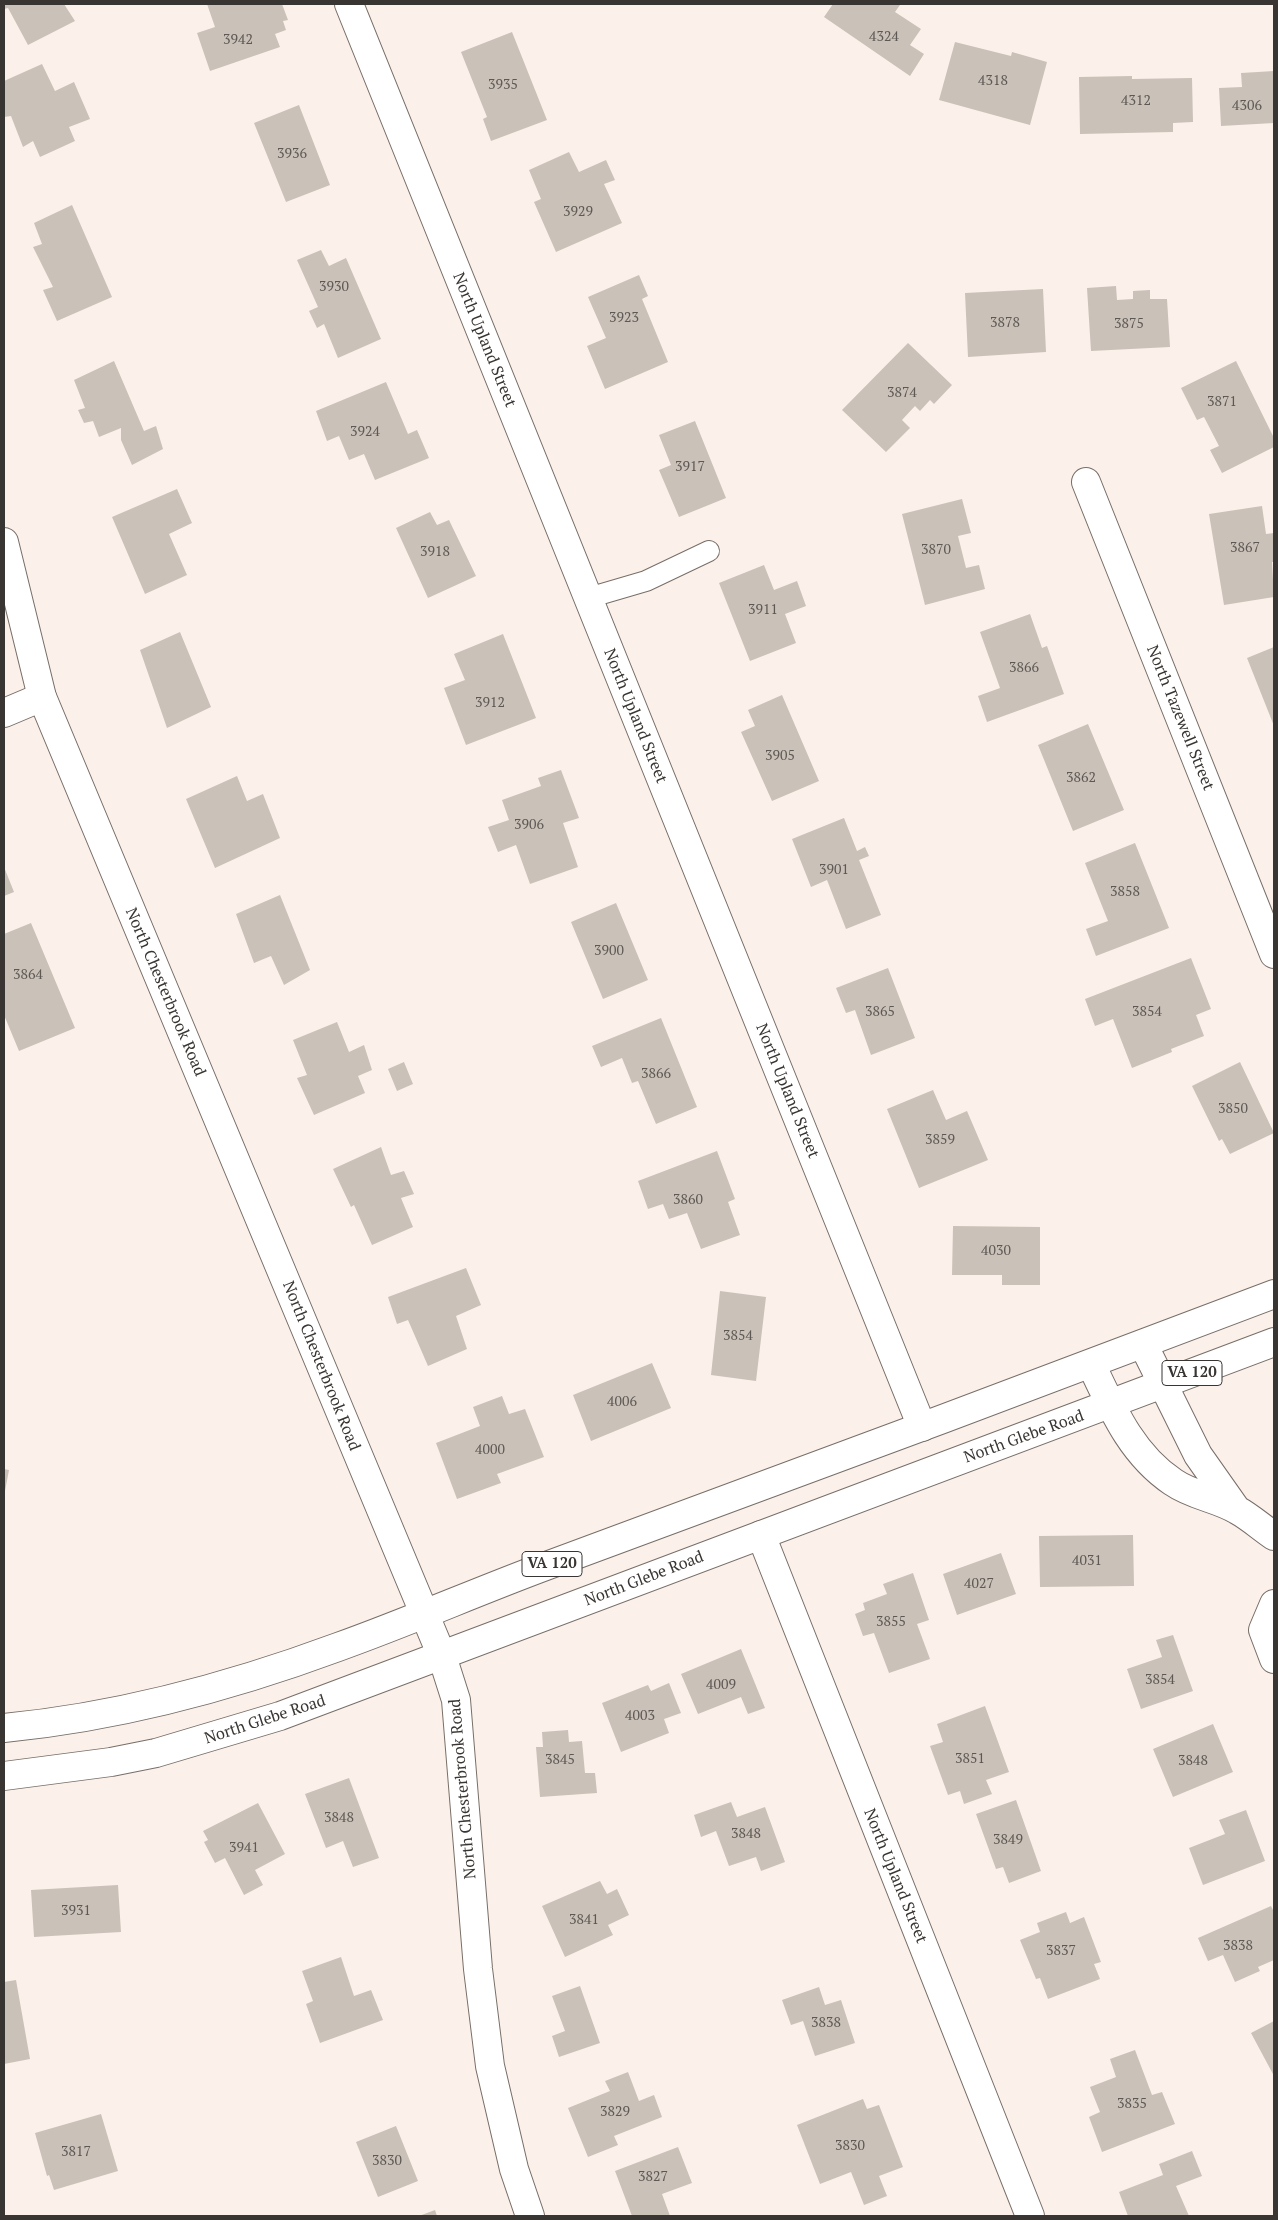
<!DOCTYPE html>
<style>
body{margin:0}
#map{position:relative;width:1278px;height:2220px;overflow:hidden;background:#fcf1ea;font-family:"PT Serif",serif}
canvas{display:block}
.frame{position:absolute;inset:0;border:5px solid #393532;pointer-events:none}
</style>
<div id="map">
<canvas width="1278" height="2220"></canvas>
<div class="frame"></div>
</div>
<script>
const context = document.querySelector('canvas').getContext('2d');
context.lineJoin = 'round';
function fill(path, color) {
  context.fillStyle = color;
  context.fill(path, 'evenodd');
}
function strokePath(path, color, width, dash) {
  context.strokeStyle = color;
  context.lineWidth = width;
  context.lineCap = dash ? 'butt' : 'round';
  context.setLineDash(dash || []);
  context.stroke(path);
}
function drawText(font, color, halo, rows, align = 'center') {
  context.font = font + ' "PT Serif",serif';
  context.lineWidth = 5;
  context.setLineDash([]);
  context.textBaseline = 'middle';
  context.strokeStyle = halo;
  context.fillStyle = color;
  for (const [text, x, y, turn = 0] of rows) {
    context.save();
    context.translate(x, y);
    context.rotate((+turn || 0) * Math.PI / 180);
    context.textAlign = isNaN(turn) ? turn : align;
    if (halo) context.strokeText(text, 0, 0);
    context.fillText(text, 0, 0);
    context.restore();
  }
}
const building = new Path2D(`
 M4,4H64L75,21L28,45L8,8L4,9Z
 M207,4H282L288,20L283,21L286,30L275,34L280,47L210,71L197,33L215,27Z
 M833,4L900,5L895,12L921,29L910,45L924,54L910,76L824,17Z
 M512,32L547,120L491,141L483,119L487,117L461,52Z
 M955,42L1011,56L1012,52L1047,62L1030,125L939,100Z
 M42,64L55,91L74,82L90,119L69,127L75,141L40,157L33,141L23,147L11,116L4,117V81Z
 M1274,71V123L1221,126L1219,88L1242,87L1241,73Z
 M1132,76V79L1192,78L1193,122L1173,123V132L1080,134L1079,77Z
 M299,105L330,185L286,202L254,123Z
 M569,152L579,172L606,160L615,180L604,184L622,223L556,252L534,202L541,199L529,170Z
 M72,205L112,297L57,321L43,290L53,287L33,247L42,244L34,223Z
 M321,250L329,266L346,258L381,339L338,358L324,324L317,328L309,311L318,307L297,260Z
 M639,275L648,296L642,299L668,362L605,389L587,346L606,338L588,297Z
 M1116,286L1117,300L1133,299V291L1150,290V299H1167L1170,347L1091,351L1087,288Z
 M1043,289L1046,352L968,357L965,293Z
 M908,343L952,385L934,404L930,400L920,411L915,406L902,420L910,428L886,452L842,410Z
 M114,361L144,431L156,426L163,449L132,465L121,440V428L99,437L93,421L84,423L78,410L85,408L74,380Z
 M1236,361L1274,438V447L1222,473L1210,450L1219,446L1204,417L1197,420L1181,388Z
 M386,382L408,434L417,430L429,458L375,480L364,454L349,460L339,436L327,441L316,411Z
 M695,421L726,498L679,517L659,470L671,465L659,435Z
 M177,489L192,523L169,534L187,575L145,594L112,517Z
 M962,499L971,533L958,536L966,568L979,565L985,589L925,605L902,514Z
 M1262,506L1266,534L1274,533V562H1272L1274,597L1224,605L1209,514Z
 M430,512L437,525L449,520L476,576L428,598L396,528Z
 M764,565L774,590L797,581L806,606L785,614L796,643L750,661L719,583Z
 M1030,614L1042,648L1047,646L1064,694L987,722L978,696L1000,688L980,632Z
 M180,632L211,707L167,728L140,650Z
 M503,634L536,718L466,745L444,688L465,680L454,654Z
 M1274,647V726L1247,658Z
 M782,695L819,781L772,801L741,732L755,726L748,710Z
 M1088,724L1124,810L1073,831L1038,745Z
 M561,770L579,818L563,823L578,867L530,884L516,845L498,852L488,827L509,820L502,800L541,786L538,778Z
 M237,776L247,801L263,794L280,838L215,868L186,799Z
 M844,818L857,851L865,847L869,856L859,860L881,915L846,929L827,880L811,887L792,839Z
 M1135,843L1169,928L1096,956L1086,929L1108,921L1085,863Z
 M4,867L14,892L4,896Z
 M280,895L310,970L284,985L271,956L254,963L236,914Z
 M616,903L648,980L603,999L571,922Z
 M31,923L75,1028L19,1051L4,1015V934Z
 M1191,958L1211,1009L1196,1015L1204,1036L1171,1049L1172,1052L1132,1068L1113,1019L1095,1026L1085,999Z
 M888,968L915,1038L871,1055L855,1010L846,1013L836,988Z
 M661,1018L697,1107L656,1124L638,1081L632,1083L622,1058L601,1067L592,1046Z
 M337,1022L349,1052L364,1045L372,1070L358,1076L365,1093L314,1115L297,1078L307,1075L293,1040Z
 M404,1062L413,1084L397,1091L388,1069Z
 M1240,1062L1274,1133L1230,1154L1222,1139L1219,1141L1192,1086Z
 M933,1090L946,1120L967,1111L988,1160L919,1188L887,1109Z
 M381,1147L391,1175L404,1171L414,1194L401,1198L413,1227L372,1245L354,1205L351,1207L333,1169Z
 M717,1151L735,1199L728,1202L740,1235L701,1249L687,1213L669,1219L663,1204L648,1209L638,1181Z
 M953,1226L1040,1227V1285H1002V1275H952Z
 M466,1268L481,1305L456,1316L467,1349L428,1366L408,1320L397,1324L388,1297Z
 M720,1291L766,1297L756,1381L711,1375Z
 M652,1363L671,1408L591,1441L573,1395Z
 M502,1396L509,1414L525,1409L544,1457L497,1474L501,1483L457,1499L436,1443L480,1426L473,1407Z
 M4,1469L9,1470L5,1491L4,1490Z
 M1133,1535L1134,1586L1040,1587L1039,1536Z
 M1001,1553L1016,1594L957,1615L943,1574Z
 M913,1573L929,1620L917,1624L930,1659L889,1673L874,1633L863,1636L855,1614L865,1610L863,1603L887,1594L883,1584Z
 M1173,1635L1193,1691L1141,1709L1127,1669L1162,1657L1156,1640Z
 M741,1649L765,1708L748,1714L741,1697L698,1714L681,1674Z
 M669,1683L681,1713L664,1719L669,1733L621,1752L602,1703L648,1685L651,1691Z
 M985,1706L1009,1772L986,1780L992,1794L964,1804L960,1791L948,1795L930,1746L943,1742L937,1724Z
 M1213,1724L1233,1772L1173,1797L1153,1749Z
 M568,1730L569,1742L582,1741L585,1773H595L597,1793L540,1797L536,1747H543L542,1732Z
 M349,1778L379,1858L353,1867L343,1841L326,1848L305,1794Z
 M1016,1800L1041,1871L1009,1883L1003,1867L996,1869L976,1814Z
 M731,1802L737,1817L765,1807L785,1862L761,1871L756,1857L729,1866L716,1831L701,1837L694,1815Z
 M258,1803L285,1854L255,1870L263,1885L244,1895L225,1858L215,1863L204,1842L208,1840L203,1831Z
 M1246,1810L1265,1861L1203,1885L1189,1848L1225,1834L1219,1820Z
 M600,1881L607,1894L617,1889L629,1915L608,1925L613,1935L565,1957L542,1906Z
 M118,1885L121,1932L34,1937L31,1890Z
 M1271,1906L1274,1912V1960L1258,1967L1260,1971L1235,1982L1223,1955L1208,1961L1198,1938Z
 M1066,1912L1070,1923L1084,1917L1101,1962L1094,1964L1100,1979L1048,1999L1040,1978L1036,1979L1020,1940L1040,1932L1037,1923Z
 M341,1957L354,1996L371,1990L383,2020L320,2043L306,2004L313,2001L302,1971Z
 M16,1980L30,2059L4,2064V1982Z
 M580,1986L600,2043L559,2057L552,2036L565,2031L552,1996Z
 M819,1987L825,2005L841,2000L855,2043L815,2056L803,2021L791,2025L782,2000Z
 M1274,2021V2076L1251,2033Z
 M1135,2050L1152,2095L1162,2092L1175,2124L1102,2152L1089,2117L1100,2112L1090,2087L1116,2077L1110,2059Z
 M628,2072L639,2101L654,2095L662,2117L614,2136L618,2145L588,2157L568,2108L610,2091L605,2081Z
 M863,2099L867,2109L879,2105L903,2167L879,2176L887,2196L864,2205L851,2172L820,2184L797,2125Z
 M101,2114L118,2171L54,2190L49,2175L47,2176L35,2133Z
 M396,2126L418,2181L378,2197L356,2142Z
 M678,2147L692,2183L662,2194L670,2216H632L615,2171Z
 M1192,2151L1202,2176L1176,2186L1189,2216H1128L1119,2192L1163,2175L1159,2164Z
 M435,2210L437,2216H419Z`);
const lane = new Path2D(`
 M588,598L646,581L709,551`);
const street = new Path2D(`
 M349,4L922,1427
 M1086,482L1274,954
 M4,713L42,697
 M761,1535L1030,2216
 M1274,1604L1263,1630L1274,1659
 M442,1656L456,1700L478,1969L490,2066L514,2169L530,2216`);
const secondary = new Path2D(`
 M4,542L42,697L442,1656
 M1143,1344L1198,1455L1236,1509
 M1091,1364C1112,1408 1131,1454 1173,1482C1193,1496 1217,1498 1237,1510C1250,1517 1262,1528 1274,1536`);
const primary = new Path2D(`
 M4,1728C118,1717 230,1687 338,1647C408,1622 476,1592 546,1566C789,1477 1032,1386 1274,1294
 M4,1776L111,1762L156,1753L280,1716L1274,1342`);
const numberNames = [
 ["4324",884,37],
 ["3942",238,40],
 ["4318",993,81],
 ["3935",503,85],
 ["4312",1136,101],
 ["4306",1247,106],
 ["3936",292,154],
 ["3929",578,212],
 ["3930",334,287],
 ["3923",624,318],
 ["3878",1005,323],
 ["3875",1129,324],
 ["3874",902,393],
 ["3871",1222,402],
 ["3924",365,432],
 ["3917",690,467],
 ["3867",1245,548],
 ["3870",936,550],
 ["3918",435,552],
 ["3911",763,610],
 ["3866",1024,668],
 ["3912",490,703],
 ["3905",780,756],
 ["3862",1081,778],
 ["3906",529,825],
 ["3901",834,870],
 ["3858",1125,892],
 ["3900",609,951],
 ["3864",28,975],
 ["3865",880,1012],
 ["3854",1147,1012],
 ["3866",656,1074],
 ["3850",1233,1109],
 ["3859",940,1140],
 ["3860",688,1200],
 ["4030",996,1251],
 ["3854",738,1336],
 ["4006",622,1402],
 ["4000",490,1450],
 ["4031",1087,1561],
 ["4027",979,1584],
 ["3855",891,1622],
 ["3854",1160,1680],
 ["4009",721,1685],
 ["4003",640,1716],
 ["3851",970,1759],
 ["3845",560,1760],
 ["3848",1193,1761],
 ["3848",339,1818],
 ["3848",746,1834],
 ["3849",1008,1840],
 ["3941",244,1848],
 ["3931",76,1911],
 ["3841",584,1920],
 ["3838",1238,1946],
 ["3837",1061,1951],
 ["3838",826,2023],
 ["3835",1132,2104],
 ["3829",615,2112],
 ["3830",850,2146],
 ["3817",76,2152],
 ["3830",387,2161],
 ["3827",653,2177]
];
const shields = [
 [1192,1373,60],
 [552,1564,60]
];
const shieldNames = [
 ["VA 120",1192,1373],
 ["VA 120",552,1564]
];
const streetNames = [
 ["North Upland Street",484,340,68],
 ["North Upland Street",635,716,68],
 ["North Tazewell Street",1180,718,68],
 ["North Chesterbrook Road",165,992,67],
 ["North Upland Street",787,1091,68],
 ["North Chesterbrook Road",321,1366,68],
 ["North Glebe Road",1024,1437,-20],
 ["North Glebe Road",644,1579,-21],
 ["North Glebe Road",265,1720,-18],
 ["North Chesterbrook Road",463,1789,-95],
 ["North Upland Street",895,1876,68]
];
fill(building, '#cac1b9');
strokePath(lane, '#776e67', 22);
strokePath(street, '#776e67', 30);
strokePath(secondary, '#776e67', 30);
strokePath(primary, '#776e67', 30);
strokePath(lane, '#fff', 20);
strokePath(street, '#fff', 28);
strokePath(secondary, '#fff', 28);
strokePath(primary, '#fff', 28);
drawText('14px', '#5d5854', null, numberNames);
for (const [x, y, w] of shields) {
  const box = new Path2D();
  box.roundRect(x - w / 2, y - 12.5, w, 25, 4);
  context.fillStyle = '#fff';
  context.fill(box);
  strokePath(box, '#393532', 1);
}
drawText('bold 15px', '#393532', null, shieldNames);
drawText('16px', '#393532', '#fff', streetNames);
</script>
